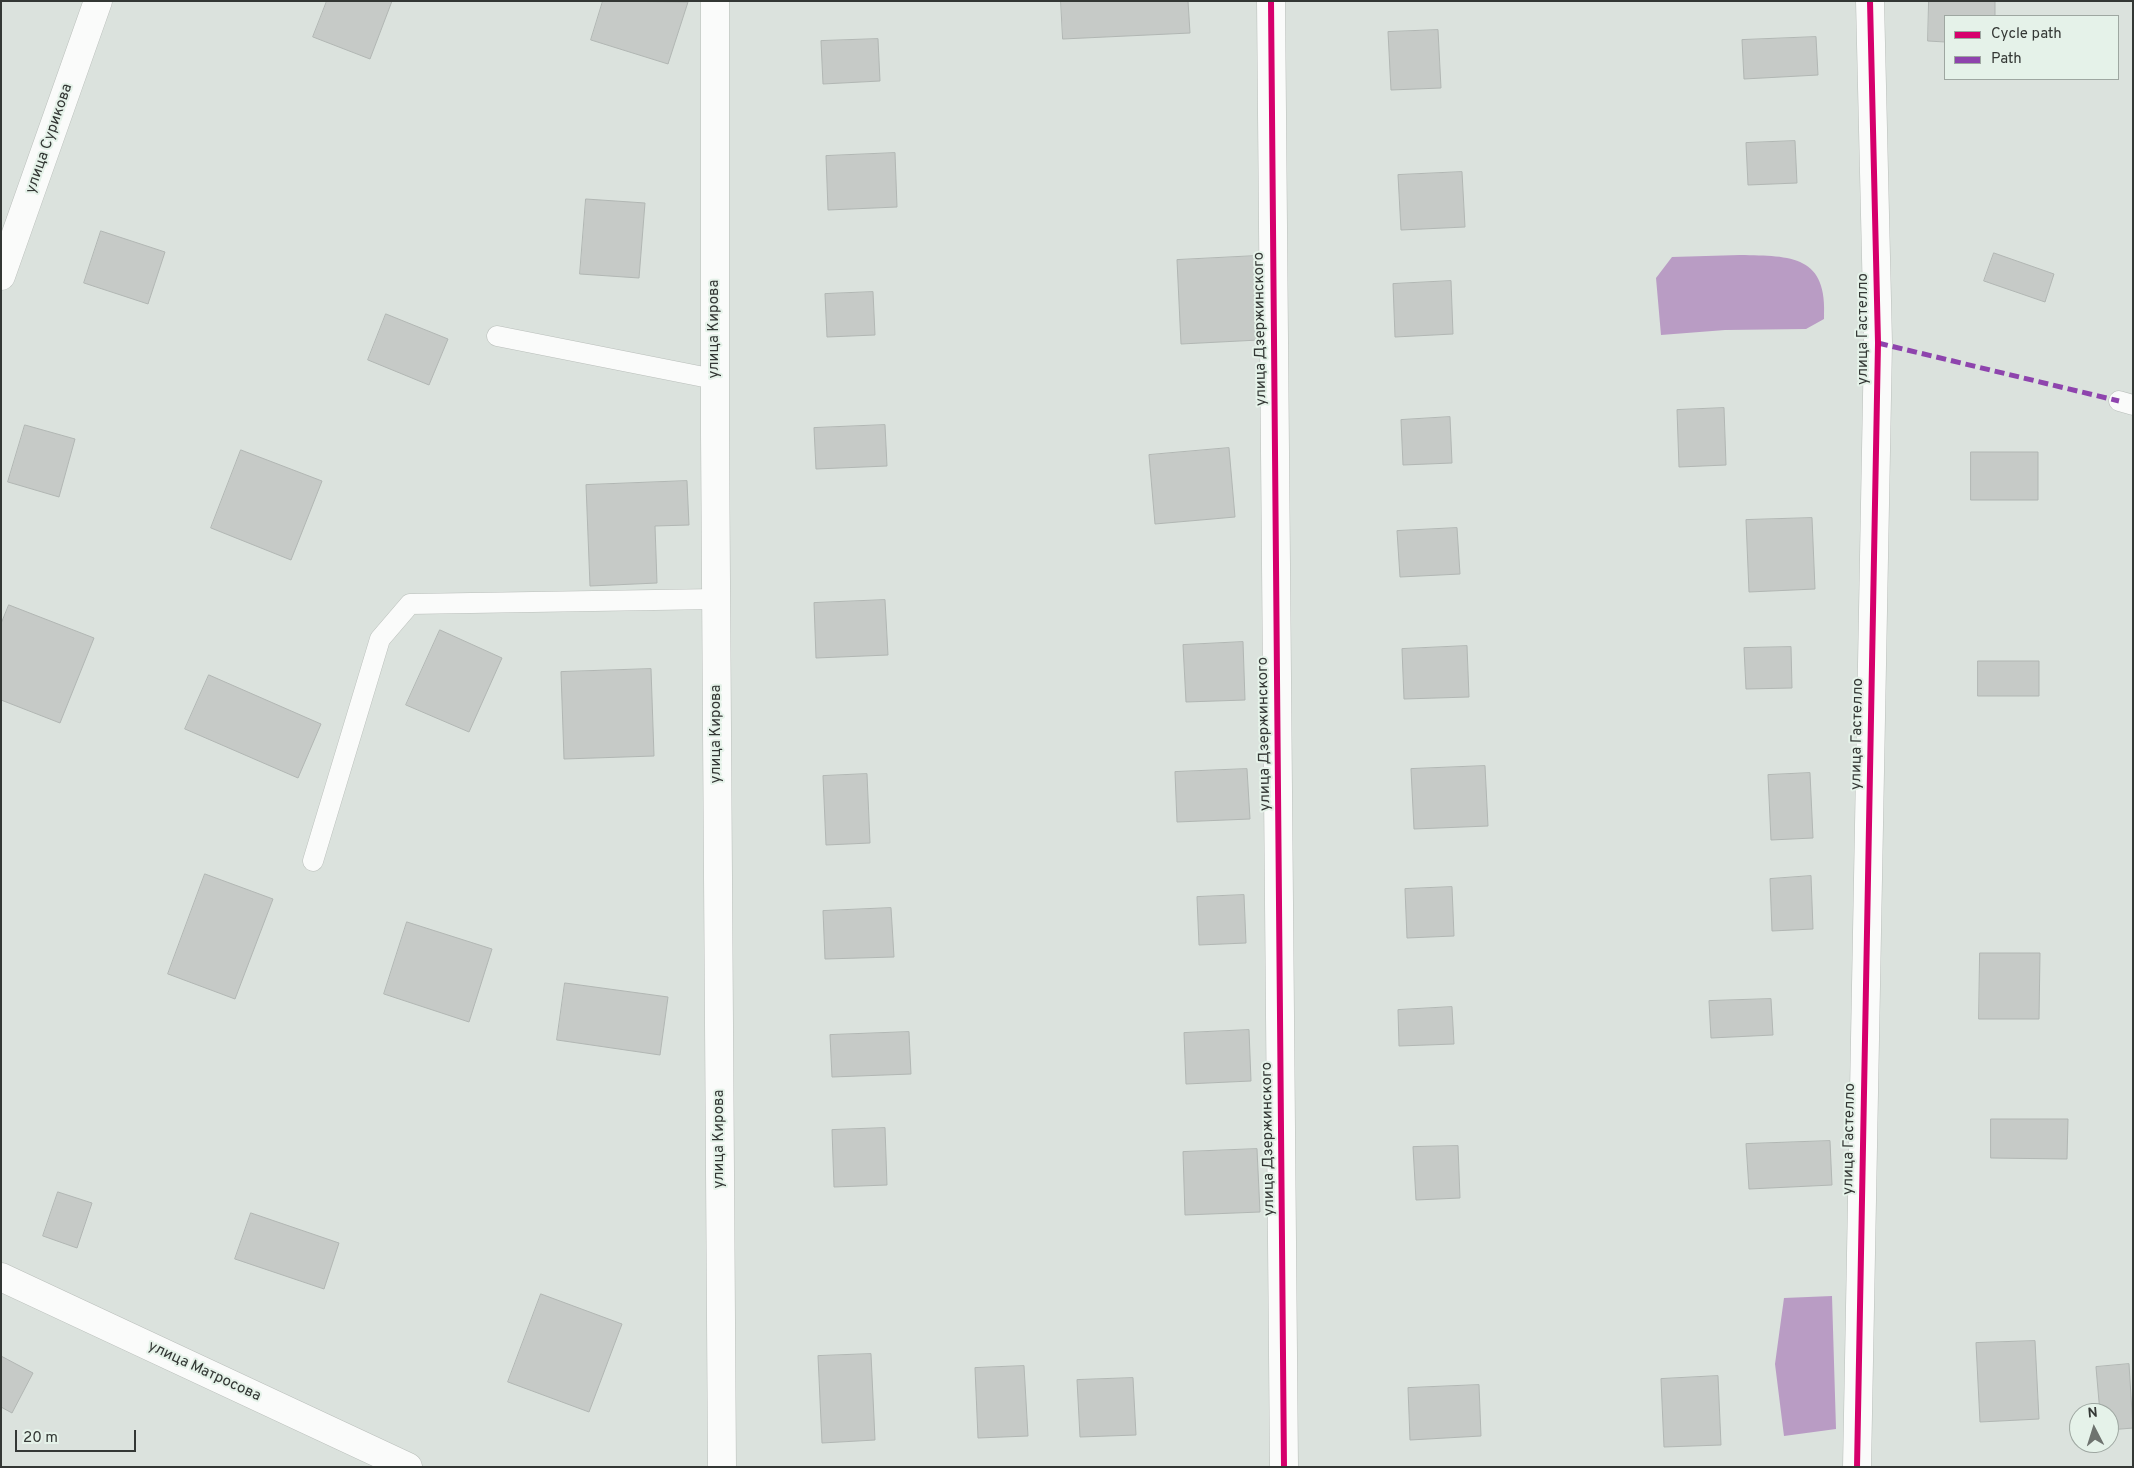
<!DOCTYPE html>
<meta charset="utf-8">
<style>
body{margin:0}
#map{position:relative;width:2134px;height:1468px;overflow:hidden;background:#dbe2dd;font-family:Overpass,sans-serif}
canvas{display:block}
.frame{position:absolute;inset:0;border:2px solid #333734;pointer-events:none}
.legend{position:absolute;left:1944px;top:15px;width:175px;height:65px;box-sizing:border-box;background:#e5f2e9;border:1px solid #9ea7a1;margin:0;padding:6px 9px;list-style:none;font-size:15px;color:#333734}
.legend li{display:flex;align-items:center;gap:10px;height:25px}
.legend b{width:25px;border:1px solid #9ea7a1}
.north{position:absolute;left:2069px;top:1403px;width:50px;height:50px;box-sizing:border-box;background:#e5f2e9;border:1px solid #9ea7a1;border-radius:50%;rotate:355deg;font-size:14px;font-weight:700;line-height:20px;text-align:center;color:#333734}
.north::after{content:'';display:block;margin:auto;width:18px;height:22px;background:#6e736f;clip-path:polygon(50% 0,100% 100%,50% 72%,0 100%)}
.scale{position:absolute;left:15px;top:1430px;width:121px;height:22px;box-sizing:border-box;border:2px solid #333734;border-top:0;padding-left:6px;font-size:15px;line-height:18px;white-space:nowrap;color:#333734;-webkit-text-stroke:4px #e5f2e9;paint-order:stroke}
</style>
<div id="map">
<canvas width="2134" height="1468"></canvas>
<div class="frame"></div>
<ul class="legend">
<li><b style="height:6px;background:#d6006c"></b>Cycle path</li>
<li><b style="height:6px;background:#8e44ad"></b>Path</li>
</ul>
<div class="north">N</div>
<div class="scale">20 m</div>
</div>
<script>
const context = document.querySelector('canvas').getContext('2d');
context.lineJoin = 'round';
function fill(path, color) {
  context.fillStyle = color;
  context.fill(path, 'evenodd');
}
function strokePath(path, color, width, dash) {
  context.strokeStyle = color;
  context.lineWidth = width;
  context.lineCap = dash ? 'butt' : 'round';
  context.setLineDash(dash || []);
  context.stroke(path);
}
function drawText(font, color, halo, rows, align = 'center') {
  context.font = font + ' Overpass,sans-serif';
  context.lineWidth = 4;
  context.setLineDash([]);
  context.textBaseline = 'middle';
  context.strokeStyle = halo;
  context.fillStyle = color;
  for (const [text, x, y, turn = 0] of rows) {
    context.save();
    context.translate(x, y);
    context.rotate((+turn || 0) * Math.PI / 180);
    context.textAlign = isNaN(turn) ? turn : align;
    if (halo) context.strokeText(text, 0, 0);
    context.fillText(text, 0, 0);
    context.restore();
  }
}
const water = new Path2D(`
 M1740,255C1792,256 1828,255 1824,319L1806,329L1725,330L1661,335L1656,278L1672,257Z
 M1832,1296L1836,1429L1784,1436L1775,1364L1784,1298Z`);
const building = new Path2D(`
 M327,1H392L370,59L313,37Z
 M603,1L688,2L668,64L591,40Z
 M1061,1H1188L1190,33L1063,39Z
 M1929,1H1995V16H1945V42L1928,41Z
 M1438,30L1441,88L1391,90L1388,32Z
 M1816,37L1818,75L1744,79L1742,40Z
 M878,39L880,81L823,84L821,41Z
 M1795,141L1797,183L1748,185L1746,143Z
 M895,153L897,207L828,210L826,156Z
 M1462,172L1465,227L1401,230L1398,175Z
 M586,199L645,203L639,278L580,274Z
 M101,231L165,252L148,304L84,283Z
 M1994,253L2054,274L2045,302L1984,281Z
 M1256,256L1259,340L1181,344L1177,260Z
 M1451,281L1453,334L1395,337L1393,284Z
 M873,292L875,335L827,337L825,294Z
 M386,314L448,339L429,385L368,360Z
 M1724,408L1726,465L1679,467L1677,410Z
 M1450,417L1452,463L1403,465L1401,420Z
 M25,425L75,439L59,497L8,482Z
 M885,425L887,466L816,469L814,428Z
 M1229,448L1235,517L1155,524L1149,455Z
 M241,450L322,481L291,560L211,528Z
 M1971,452H2038V500H1971Z
 M687,481L689,525L655,526L657,583L590,586L586,485Z
 M1812,518L1815,589L1749,592L1746,520Z
 M1457,528L1460,574L1400,577L1397,531Z
 M885,600L888,655L816,658L814,603Z
 M9,605L94,638L60,723L1,700V624Z
 M440,630L502,658L469,732L406,705Z
 M1243,642L1245,700L1186,702L1183,645Z
 M1467,646L1469,697L1404,699L1402,649Z
 M1791,647L1792,688L1746,689L1744,648Z
 M1978,661H2039V696H1978Z
 M651,669L654,756L564,759L561,672Z
 M209,675L321,724L298,778L185,729Z
 M1485,766L1488,826L1414,829L1411,769Z
 M1247,769L1250,819L1177,822L1175,772Z
 M1810,773L1813,838L1771,840L1768,775Z
 M867,774L870,843L826,845L823,776Z
 M205,874L273,899L235,999L168,974Z
 M1811,876L1813,929L1772,931L1770,879Z
 M1452,887L1454,936L1407,938L1405,889Z
 M1244,895L1246,943L1199,945L1197,897Z
 M891,908L894,957L825,959L823,911Z
 M407,922L492,949L469,1022L384,994Z
 M1980,953H2040L2039,1019H1979Z
 M565,983L668,997L660,1055L557,1040Z
 M1771,999L1773,1035L1711,1038L1709,1001Z
 M1452,1007L1454,1044L1399,1046L1398,1010Z
 M1249,1030L1251,1081L1186,1084L1184,1033Z
 M909,1032L911,1074L832,1077L830,1035Z
 M1991,1119H2068L2067,1159L1991,1158Z
 M885,1128L887,1185L834,1187L832,1130Z
 M1830,1141L1832,1185L1749,1189L1746,1144Z
 M1458,1146L1460,1198L1416,1200L1413,1147Z
 M1257,1149L1260,1212L1185,1215L1183,1152Z
 M58,1192L92,1203L77,1248L43,1236Z
 M251,1213L339,1243L324,1289L235,1259Z
 M541,1294L622,1324L589,1412L508,1382Z
 M2035,1341L2039,1419L1980,1422L1976,1343Z
 M871,1354L875,1440L822,1443L818,1356Z
 M1,1356L33,1373L12,1413L1,1407Z
 M2129,1364L2133,1428L2109,1430V1413H2100L2096,1367Z
 M1024,1366L1028,1436L978,1438L975,1368Z
 M1718,1376L1721,1445L1664,1447L1661,1379Z
 M1133,1378L1136,1435L1080,1437L1077,1380Z
 M1479,1385L1481,1436L1410,1440L1408,1388Z`);
const lane = new Path2D(`
 M497,336L714,379
 M2119,401L2133,405
 M313,861L380,639L410,604L716,599`);
const street = new Path2D(`
 M715,1V434L722,1467
 M1271,1L1284,1467
 M1,276L98,1
 M1,1277L408,1467
 M1857,1467L1878,343L1870,1`);
const quiet = new Path2D(`
 M1878,343L2119,401`);
const cycleway = new Path2D(`
 M1271,1L1284,1467
 M1857,1467L1878,343L1870,1`);
const streetNames = [
 ["улица Сурикова",50,139,-71],
 ["улица Кирова",715,329,-90],
 ["улица Дзержинского",1261,329,-91],
 ["улица Гастелло",1864,329,-90],
 ["улица Кирова",717,734,-90],
 ["улица Дзержинского",1265,734,-91],
 ["улица Гастелло",1858,734,-89],
 ["улица Кирова",720,1139,-90],
 ["улица Дзержинского",1269,1139,-91],
 ["улица Гастелло",1850,1139,-89],
 ["улица Матросова",204,1372,25]
];
fill(water, '#b99cc4');
fill(building, '#c6cac7');
strokePath(building, '#b1b6b3', 1);
strokePath(lane, '#b9beba', 21);
strokePath(street, '#b9beba', 29);
strokePath(lane, '#fafbfa', 20);
strokePath(street, '#fafbfa', 28);
strokePath(quiet, '#8e44ad', 5, [10, 5]);
strokePath(cycleway, '#d6006c', 6);
drawText('15px', '#333734', '#e5f2e9', streetNames);
</script>
